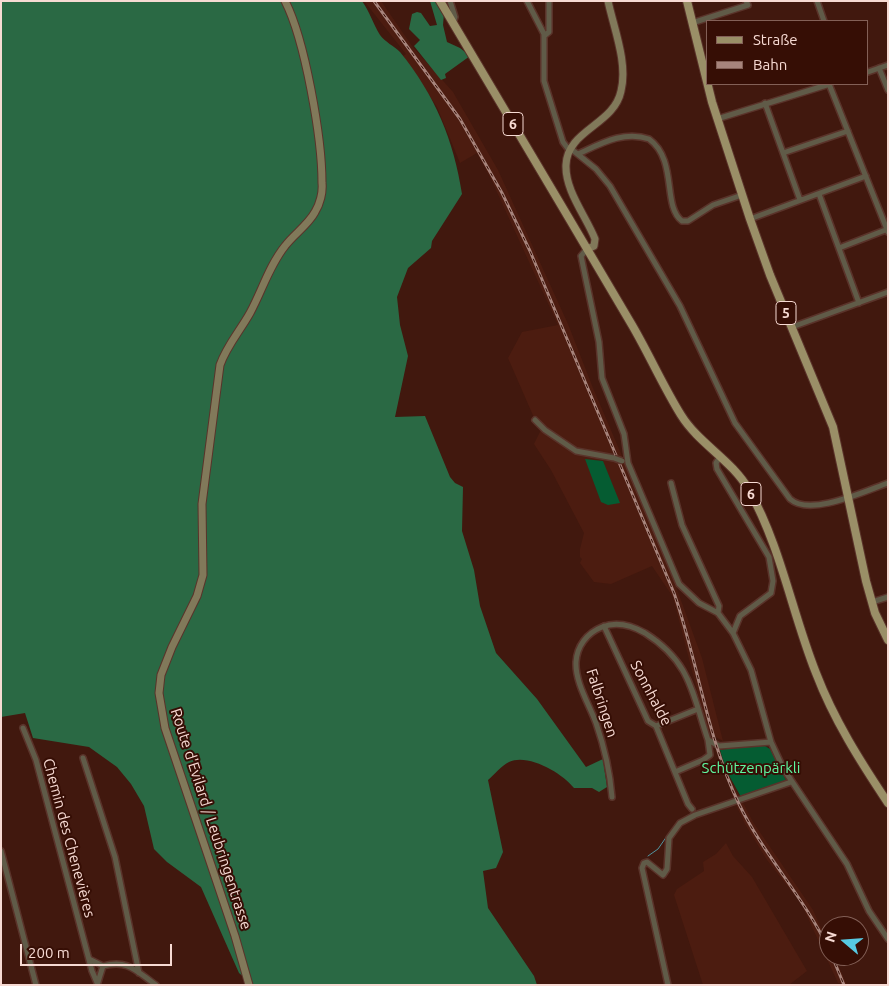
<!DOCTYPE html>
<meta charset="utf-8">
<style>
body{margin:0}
#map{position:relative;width:889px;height:986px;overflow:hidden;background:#41180e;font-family:Ubuntu,sans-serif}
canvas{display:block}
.frame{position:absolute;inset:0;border:2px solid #f7dad3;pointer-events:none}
.legend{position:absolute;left:706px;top:20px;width:162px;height:65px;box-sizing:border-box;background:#360e05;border:1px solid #836057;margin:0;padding:6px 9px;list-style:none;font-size:15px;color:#f7dad3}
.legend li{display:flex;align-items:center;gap:10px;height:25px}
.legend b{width:25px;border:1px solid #836057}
.north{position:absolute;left:819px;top:916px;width:50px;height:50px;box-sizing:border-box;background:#360e05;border:1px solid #836057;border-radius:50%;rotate:288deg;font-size:14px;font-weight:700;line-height:20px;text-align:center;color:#f7dad3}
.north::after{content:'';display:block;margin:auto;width:18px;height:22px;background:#57c9e2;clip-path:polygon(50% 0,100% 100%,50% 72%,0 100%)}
.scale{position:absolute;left:20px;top:944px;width:152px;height:22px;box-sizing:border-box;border:2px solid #f7dad3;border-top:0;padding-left:6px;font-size:15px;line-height:18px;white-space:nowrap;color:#f7dad3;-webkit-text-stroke:4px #360e05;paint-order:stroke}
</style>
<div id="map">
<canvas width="889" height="986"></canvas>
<div class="frame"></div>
<ul class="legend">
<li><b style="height:6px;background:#9a8f67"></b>Straße</li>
<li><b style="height:6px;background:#a7847c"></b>Bahn</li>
</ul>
<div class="north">N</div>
<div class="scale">200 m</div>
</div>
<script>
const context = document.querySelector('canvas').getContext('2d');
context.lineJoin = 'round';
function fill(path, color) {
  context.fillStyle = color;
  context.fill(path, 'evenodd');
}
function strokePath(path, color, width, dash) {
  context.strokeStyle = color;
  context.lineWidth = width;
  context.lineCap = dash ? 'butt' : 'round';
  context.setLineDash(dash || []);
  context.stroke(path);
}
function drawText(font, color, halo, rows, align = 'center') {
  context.font = font + ' Ubuntu,sans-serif';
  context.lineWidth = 4;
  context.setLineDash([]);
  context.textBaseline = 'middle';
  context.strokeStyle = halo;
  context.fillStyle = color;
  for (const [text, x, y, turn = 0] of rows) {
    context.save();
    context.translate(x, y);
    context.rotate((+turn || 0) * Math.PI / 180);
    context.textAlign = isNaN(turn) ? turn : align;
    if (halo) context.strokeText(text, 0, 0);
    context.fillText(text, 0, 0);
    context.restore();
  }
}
const built = new Path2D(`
 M364,1H381L412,46L453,92L498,170L568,324L593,388L666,559L702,658L723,741L712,735L706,725L673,597L652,566L611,584L594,582L580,563L582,559L580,557V549L584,533L551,470L534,444L542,428L535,420L508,358L522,332L558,325L491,179L477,153L460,163L437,107L403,56L406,54Z
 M720,750L726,770L753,822L813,910L829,946V956H834L847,985L838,983L801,903L767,860L745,824L737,807L716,751Z
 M726,843L733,856L752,877L807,971L789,985H703L674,895L677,889L704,871L703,862L716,854Z`);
const green = new Path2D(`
 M585,459L603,461L620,503L608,505L601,502Z
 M760,743L770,749L786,780L741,797L726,770L720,750Z`);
const forest = new Path2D(`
 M1,1H362C370,12 373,24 380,35C385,42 394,46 400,52C435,95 454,141 462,194L432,241L431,248L408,268L397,297L400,325L408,356L395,417L425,416L450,477L455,483L463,487L462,531L474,570L480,606L496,653L537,699L586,767L603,759L607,787L599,792L592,788H574C562,773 528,753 509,762C502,765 494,775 488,780L503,852L496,868L483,871L488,908L534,976L537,985H253L239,973L201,887L167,862L154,849L144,806L131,784L117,767L89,747L33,738L25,713L1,717Z
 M430,1H435L444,13L443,25L447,42L460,48L470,56L445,74L446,78L441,80L414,46L420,40L409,29L412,14L417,12L421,13L430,26L437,25Z`);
const stream = new Path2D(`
 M648,856L658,849L667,836`);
const street = new Path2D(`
 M450,1L455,17L453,23
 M527,1L544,34V81L563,142L569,150
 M817,1L824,21
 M692,23L748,5L746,1
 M544,36L549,32V1
 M879,68L888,90
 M868,72L888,65
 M829,84L888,232
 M765,103L800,200
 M717,119L830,84
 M570,148L596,169L610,186L680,306L735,423L790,499C810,517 865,491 888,483
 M783,153L848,131
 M578,154C600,144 624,130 649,139C678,160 662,206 682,221H688L713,205L742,195
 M819,194L859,303
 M750,219L866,176
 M839,248L888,229
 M587,249L581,256L599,342L602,378L624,434L628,463L679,584L699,603L718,613L733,633L751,670L771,742L783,768L847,864L869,911L888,939
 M792,327L888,292
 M535,420L545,430L576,451L614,458
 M720,457L716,463L717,469L769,557L773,581L771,593L740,616L733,633
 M671,483L682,525L719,606L718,613
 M872,602L888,597
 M604,626L648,721L656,726L688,804L692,809
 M656,726L698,709
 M23,728L36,760L92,971L98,985
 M83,758L115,857L139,973
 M675,772L703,760L710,755L708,740
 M612,797C610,772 604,746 596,723C589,704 575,682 576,662C577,646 587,633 602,627C617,621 631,625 645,633C691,662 692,693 708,740L719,746L771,742
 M1,851L36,985
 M89,959L103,966C128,959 136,971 156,985
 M98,982L103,966
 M668,985L642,868L644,863L647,862L663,875L667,869L669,838L680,823L695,815L791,782`);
const secondary = new Path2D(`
 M587,249L594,246L595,239C586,216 565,191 566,165C567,130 614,125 621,91C628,63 614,29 608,1
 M249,985L235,936L165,728L159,693L161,675L172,647L197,596L203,575L202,504L220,365C227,345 240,331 250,313C262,291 269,266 285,246C294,234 308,225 315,212C320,204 323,192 322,183C322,138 305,40 285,1`);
const primary = new Path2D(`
 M440,1C505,109 568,217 632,325C649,354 663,386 681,415C699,444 732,460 749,490C781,547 792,613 816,673C834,720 860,761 888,803
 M687,1L712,102L750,219L770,275L833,427L866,581L875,613L888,640`);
const rail = new Path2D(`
 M374,1L460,119L502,193L530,251L674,593C698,662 707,738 739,804C764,856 805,898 829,950
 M832,956L844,985`);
const streetBridge = new Path2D(`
 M614,458L622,461`);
const shields = [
 [513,124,20],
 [786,313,20],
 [751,494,20]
];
const shieldNames = [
 ["6",513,124],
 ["5",786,313],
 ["6",751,494]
];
const streetNames = [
 ["Sonnhalde",651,693,62],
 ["Falbringen",602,703,72],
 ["Route d'Evilard / Leubringentrasse",211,819,72],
 ["Chemin des Chenevières",69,838,75]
];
const parkNames = [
 ["Schützenpärkli",751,768]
];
fill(built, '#4c1c10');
fill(green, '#055c32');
fill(forest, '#2a6944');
strokePath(stream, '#51949f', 1);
strokePath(street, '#5a332a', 8);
strokePath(secondary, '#5a332a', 9);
strokePath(primary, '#5a332a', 10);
strokePath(street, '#605b48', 5);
strokePath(secondary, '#81795a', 7);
strokePath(primary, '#9a8f67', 8);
strokePath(rail, '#a7847c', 3);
strokePath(rail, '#360e05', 1, [4]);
strokePath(streetBridge, '#5a332a', 8, []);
strokePath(streetBridge, '#605b48', 5);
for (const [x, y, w] of shields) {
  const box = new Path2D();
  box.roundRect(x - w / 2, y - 11.5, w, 23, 4);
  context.fillStyle = '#360e05';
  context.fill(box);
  strokePath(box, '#f7dad3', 1);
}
drawText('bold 14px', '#f7dad3', null, shieldNames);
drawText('15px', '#f7dad3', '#360e05', streetNames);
drawText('15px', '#5ff8a0', '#360e05', parkNames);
</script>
